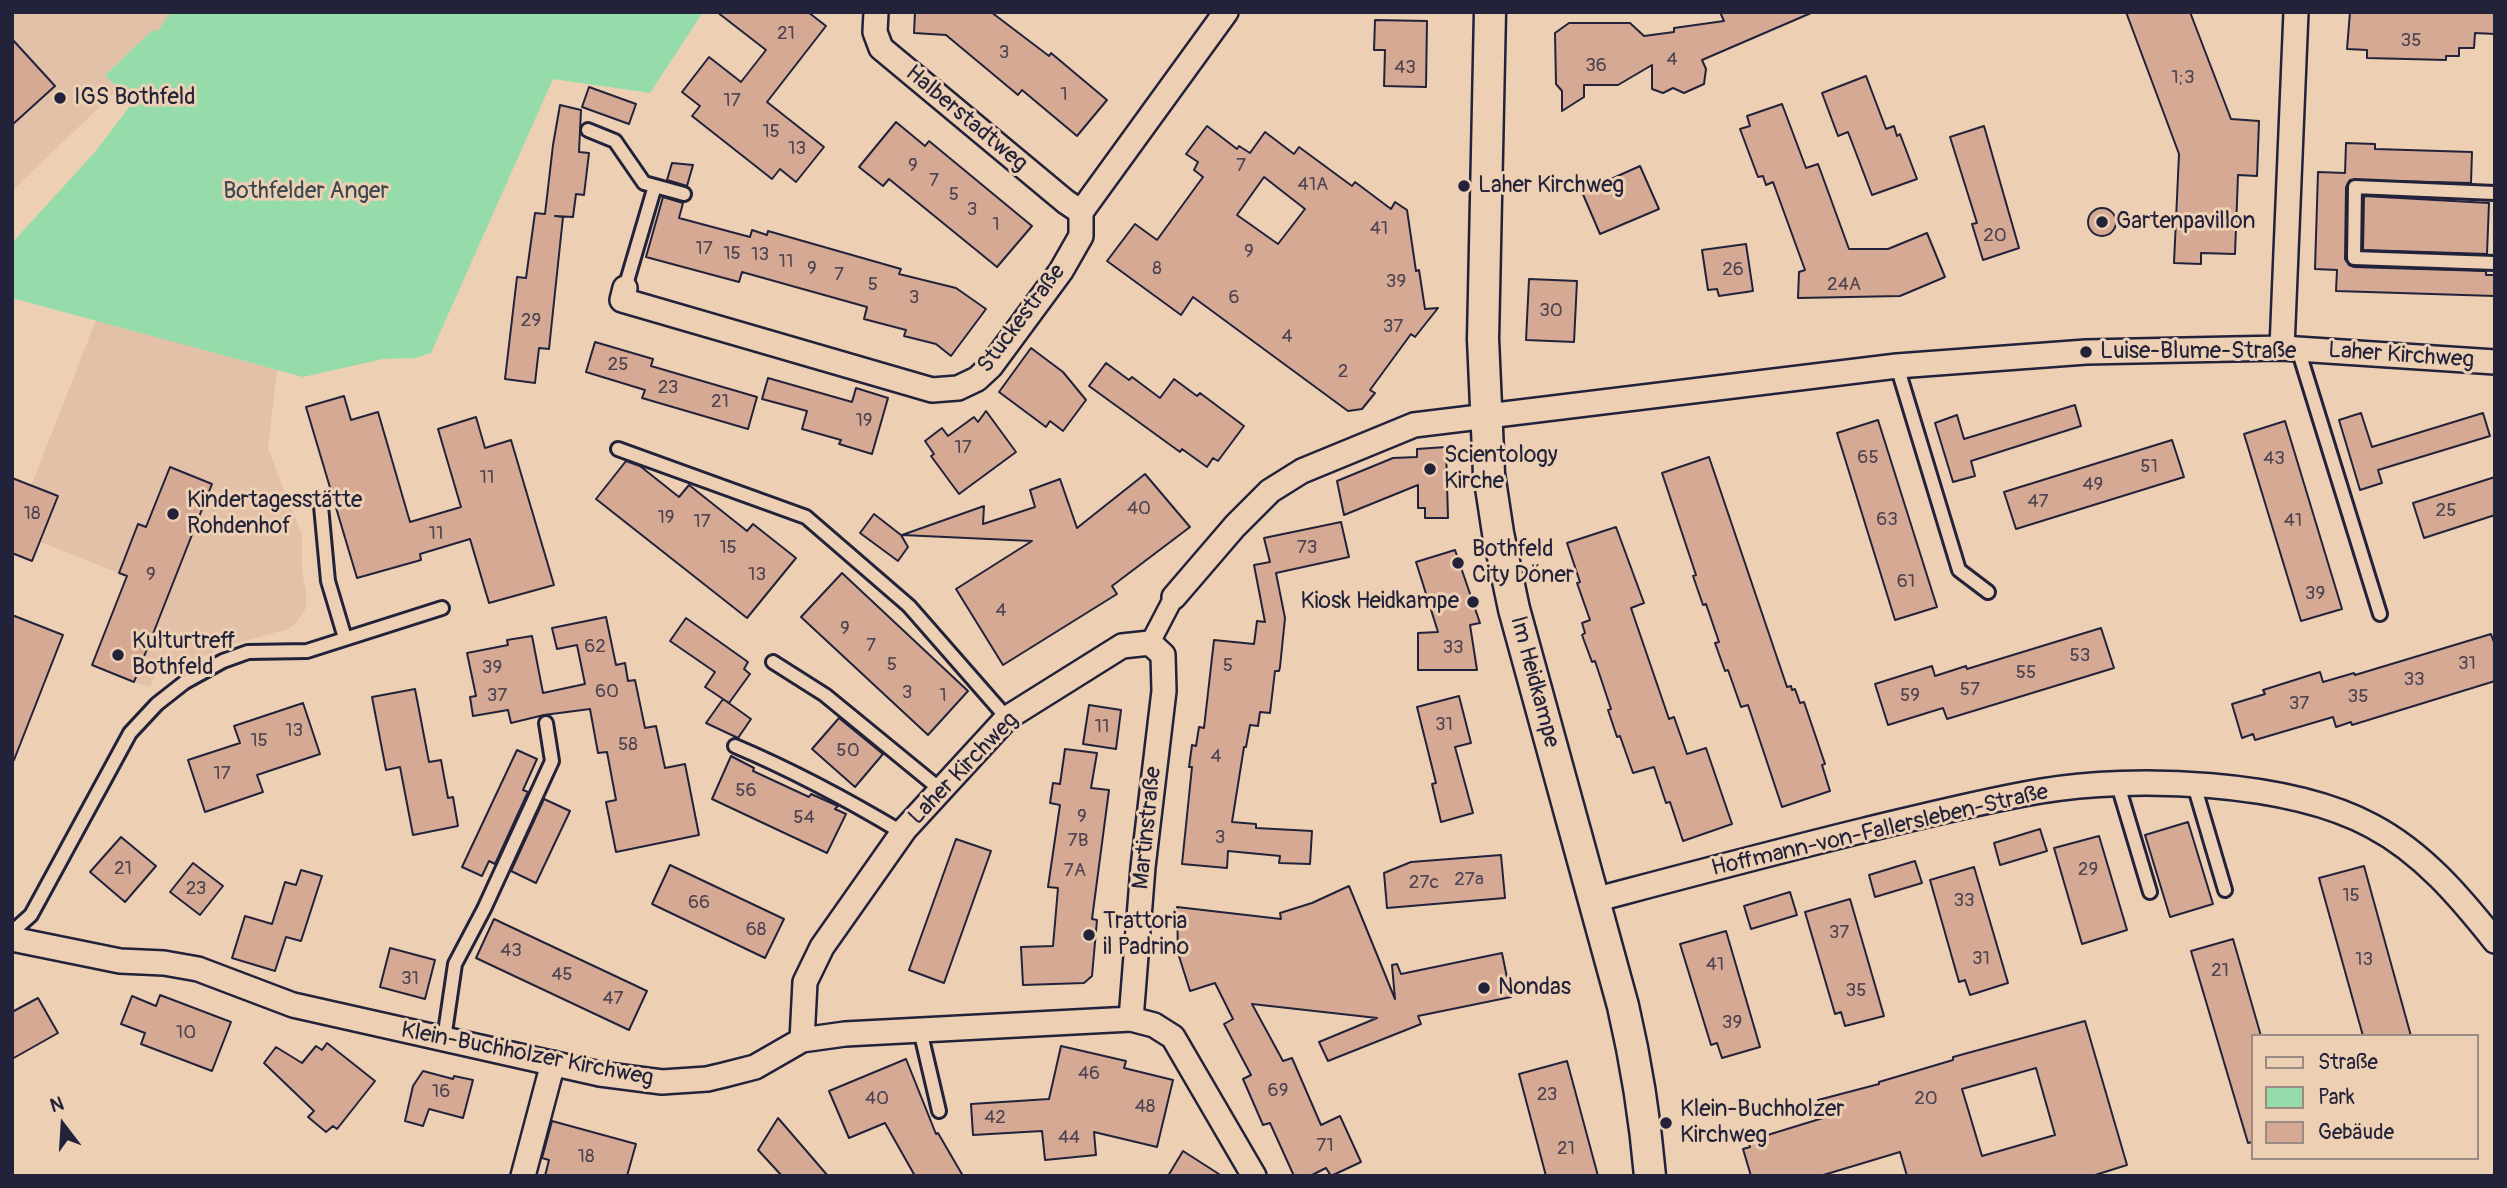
<!DOCTYPE html>
<meta charset="utf-8">
<style>
body{margin:0}
#map{position:relative;width:2507px;height:1188px;overflow:hidden;background:#edd0b4;font-family:Pangolin,sans-serif}
canvas{display:block}
.frame{position:absolute;inset:0;border:14px solid #22223b;pointer-events:none}
.legend{position:absolute;left:2251px;top:1034px;width:228px;height:126px;box-sizing:border-box;background:#edd0b4;border:2px solid #9c8a84;margin:0;padding:9px 12px;list-style:none;font-size:21px;color:#22223b}
.legend li{display:flex;align-items:center;gap:14px;height:35px}
.legend b{width:35px;border:2px solid #9c8a84}
.north{position:absolute;left:28px;top:1090px;width:70px;height:70px;-webkit-text-stroke:5px #edd0b4;paint-order:stroke;rotate:343deg;font-size:19px;font-weight:700;line-height:28px;text-align:center;color:#22223b}
.north::after{content:'';display:block;margin:auto;width:24px;height:32px;background:#22223b;clip-path:polygon(50% 0,100% 100%,50% 72%,0 100%)}
</style>
<div id="map">
<canvas width="2507" height="1188"></canvas>
<div class="frame"></div>
<ul class="legend">
<li><b style="height:9px;background:#edd0b4"></b>Straße</li>
<li><b style="height:19px;background:#96dcaa"></b>Park</li>
<li><b style="height:19px;background:#d5a994"></b>Gebäude</li>
</ul>
<div class="north">N</div>
</div>
<script>
const context = document.querySelector('canvas').getContext('2d');
context.lineJoin = 'round';
function fill(path, color) {
  context.fillStyle = color;
  context.fill(path, 'evenodd');
}
function strokePath(path, color, width, dash) {
  context.strokeStyle = color;
  context.lineWidth = width;
  context.lineCap = dash ? 'butt' : 'round';
  context.setLineDash(dash || []);
  context.stroke(path);
}
function drawText(font, color, halo, rows, align = 'center') {
  context.font = font + ' Pangolin,sans-serif';
  context.lineWidth = 6;
  context.setLineDash([]);
  context.textBaseline = 'middle';
  context.strokeStyle = halo;
  context.fillStyle = color;
  for (const [text, x, y, turn = 0] of rows) {
    context.save();
    context.translate(x, y);
    context.rotate((+turn || 0) * Math.PI / 180);
    context.textAlign = isNaN(turn) ? turn : align;
    if (halo) context.strokeText(text, 0, 0);
    context.fillText(text, 0, 0);
    context.restore();
  }
}
const built = new Path2D(`
 M12,12H170L158,33L154,29L105,75L118,89L12,191Z
 M96,320L277,370L268,449L302,535V572L306,591V608L297,622L288,629L223,647L197,660L179,674L165,669L162,676L156,673L150,687L134,682L169,593L40,542L58,497L31,486Z`);
const green = new Path2D(`
 M170,12H703L650,93L553,79L431,353L416,358L383,359L303,377L12,298V243L95,152L136,98L118,89L105,75L154,29L158,32Z`);
const building = new Path2D(`
 M717,12H808L826,26L767,102L824,147L796,182L780,169L772,179L692,116L700,106L682,92L709,57L741,82L766,50Z
 M915,12H991L1049,56L1051,53L1107,100L1077,136L1022,90L1018,95L946,35L914,33Z
 M1720,12L1811,13L1702,60L1706,69L1704,84L1684,93L1673,88L1663,93L1652,89V65L1618,85H1584V97L1562,111V91L1556,84L1555,33L1569,23H1630L1644,36L1674,32V28L1724,21Z
 M2126,12H2190L2231,119L2259,121L2257,176L2238,175L2235,254L2201,253V264L2174,263L2179,154Z
 M2350,12H2495V34L2475,33L2474,48H2459V56H2446V60L2367,58V50L2347,49Z
 M1375,20L1427,21L1426,87L1384,86L1385,50H1374Z
 M12,39L55,86L12,125Z
 M1866,76L1886,129L1894,126L1897,136L1900,134L1917,179L1872,195L1848,132L1838,136L1822,93Z
 M589,87L636,104L629,124L582,107Z
 M1782,104L1806,168L1818,164L1849,249H1888L1927,233L1945,277L1900,296L1798,298L1799,272L1805,270L1773,182L1766,185L1763,176L1758,177L1740,129L1750,126L1747,116Z
 M560,105L581,110L579,152L589,153L584,195L576,194L573,217L555,216L563,217L549,349L539,348L535,383L505,379L517,277L526,278L535,213L545,214L553,145Z
 M896,122L925,146L929,141L1032,226L997,267L889,179L883,186L859,167Z
 M1207,126L1237,149L1239,146L1250,153L1265,132L1294,154L1299,147L1352,186L1355,182L1391,209L1395,202L1407,210L1416,271L1419,270L1425,309L1438,308L1415,337L1411,334L1370,390L1375,393L1362,409L1348,411L1193,297L1181,315L1107,261L1135,224L1157,240L1203,177L1194,170L1198,162L1186,154ZM1264,177L1305,209L1278,244L1237,215Z
 M1984,126L2019,248L1983,260L1972,224L1977,223L1950,137Z
 M2346,143L2375,144V149L2472,152L2471,183L2350,180L2346,187L2345,259L2349,265L2354,267L2486,271V275H2495V296L2336,291L2337,270L2315,269L2318,172L2345,173Z
 M672,163L693,165L687,186L667,180Z
 M1640,166L1659,209L1600,234L1582,192Z
 M2364,196L2489,203L2487,254L2363,250Z
 M663,197L683,203L679,218L750,237L752,230L767,235L768,231L901,269L899,274L956,288L986,309L951,356L936,344L904,336L906,330L864,319L867,307L742,272L739,282L646,257Z
 M2088 222a14 14 0 1 1 28 0a14 14 0 1 1-28 0Z
 M1746,244L1753,291L1719,296L1717,289L1708,290L1702,250Z
 M1529,279L1577,281L1574,342L1526,340Z
 M595,342L653,359L651,366L757,397L748,429L642,398L645,390L586,372Z
 M1031,348L1063,372L1086,400L1063,431L1050,421L1046,427L999,392Z
 M1106,363L1129,380L1132,377L1160,398L1174,379L1197,396L1200,393L1244,426L1218,461L1213,458L1207,467L1182,449L1180,452L1089,386Z
 M768,378L852,402L856,388L888,398L872,454L839,444L841,440L802,429L807,411L762,399Z
 M344,396L351,420L378,412L410,522L461,507L438,429L476,417L485,448L511,440L554,585L489,603L470,539L420,554L421,560L357,578L306,407Z
 M2075,405L2081,426L1971,461L1975,476L1953,482L1935,423L1957,415L1964,439Z
 M986,411L1016,452L959,494L931,456L934,454L925,441L942,428L948,436L974,417L978,422Z
 M2361,413L2372,447L2483,413L2490,436L2378,470L2382,483L2360,490L2339,420Z
 M1878,420L1937,607L1895,620L1837,433Z
 M2285,421L2342,609L2301,621L2244,434Z
 M2172,440L2184,477L2016,529L2004,492Z
 M1446,447L1448,518H1425V508H1418V485L1344,515L1337,481L1393,458L1417,457V449Z
 M1709,457L1787,687L1791,686L1792,690L1795,689L1800,703L1804,702L1825,764L1822,765L1830,791L1782,807L1748,705L1741,707L1728,670L1725,671L1715,643L1719,642L1706,604L1703,605L1693,576L1696,575L1662,473Z
 M626,461L640,466L679,497L689,485L747,531L753,524L796,558L747,618L596,499Z
 M170,467L212,484L134,682L92,665L127,576L119,573L138,524L146,527Z
 M1145,474L1190,527L1112,586L1117,594L1003,665L956,589L1032,541L902,535L984,506L983,524L1035,507L1030,490L1060,479L1077,528Z
 M2495,477V515L2424,538L2413,503Z
 M12,478L58,496L32,561L12,553Z
 M874,514L901,535L908,547L898,561L860,533Z
 M1341,522L1349,557L1276,573L1285,618L1280,667L1279,671H1275L1270,713L1260,712L1258,726L1250,725L1246,747H1244L1232,822L1256,824V828L1312,831L1310,864L1279,863L1280,856L1228,851L1227,868L1182,864L1192,767H1189L1192,745L1196,746L1199,727L1204,728L1214,640L1254,644L1257,621L1265,622L1254,565L1270,562L1264,538Z
 M1616,527L1644,603L1631,608L1669,719L1674,717L1687,754L1706,748L1732,824L1683,841L1670,802L1666,803L1654,767L1633,773L1620,736L1617,737L1608,710L1611,709L1595,661L1592,662L1582,635L1585,633L1582,623L1590,620L1577,583L1580,582L1567,543Z
 M1455,550L1480,623L1470,625L1477,670H1418V633L1438,632L1416,562Z
 M842,573L968,691L928,735L801,617Z
 M12,615L63,635L14,760L12,759Z
 M606,617L616,665L625,663L628,681L635,680L645,728L656,726L665,768L685,764L699,835L616,852L606,802L616,800L607,752L598,753L590,709L544,715L511,723L508,710L473,716L470,697L476,696L467,653L508,645L507,640L532,636L543,693L585,684L577,645L557,649L552,628Z
 M686,618L748,662L744,669L750,674L729,703L705,687L715,672L670,641Z
 M2101,628L2114,668L1947,719L1943,708L1888,725L1875,684L1932,666L1935,676L1966,666L1967,669Z
 M2491,634L2495,645V681L2352,725L2351,722L2336,727L2333,717L2255,740L2253,734L2242,738L2232,704L2265,694L2263,690L2320,672L2323,682L2354,673L2355,675Z
 M415,689L429,762L441,760L448,798L453,797L458,826L413,835L400,767L386,770L372,697Z
 M1459,696L1471,743L1455,747L1473,813L1441,822L1432,784L1436,783L1417,707Z
 M723,699L751,719L738,738L706,723Z
 M303,703L320,754L257,775L263,792L205,812L188,760L240,743L234,726Z
 M1089,705L1121,710L1116,749L1083,744Z
 M839,718L883,754L855,787L812,749Z
 M1065,749L1097,753L1091,788L1109,790L1092,919L1097,920L1092,976L1084,983L1023,985L1021,947L1053,946L1058,888L1048,887L1060,805L1050,803L1053,783L1060,784Z
 M517,750L537,759L523,790L528,792L495,864L489,861L482,876L462,867Z
 M731,756L754,768L753,771L809,797L811,794L838,806L835,809L846,814L827,853L712,799Z
 M544,799L570,811L536,883L511,871Z
 M2188,822L2213,904L2170,917L2145,835Z
 M2040,829L2047,851L2000,865L1994,843Z
 M2099,836L2127,930L2082,944L2054,848Z
 M121,837L156,866L125,902L90,872Z
 M956,839L991,851L944,983L909,970Z
 M1501,855L1505,898L1387,908L1384,873L1411,862Z
 M1915,861L1922,883L1875,897L1869,875Z
 M193,863L223,886L200,915L170,892Z
 M670,865L784,919L765,958L652,904Z
 M2364,866L2411,1036H2363L2319,878Z
 M1974,867L2008,983L1970,995L1965,980L1959,982L1930,880Z
 M301,870L322,876L301,941L286,937L275,971L232,958L245,916L272,924L285,882L296,885Z
 M1349,886L1395,999L1392,965L1397,964L1401,974L1502,953L1511,997L1418,1016L1421,1024L1328,1061L1319,1042L1377,1018L1252,1004L1283,1061L1292,1058L1321,1125L1340,1116L1361,1162L1331,1176L1326,1168L1310,1176H1294L1270,1123L1263,1125L1243,1079L1251,1075L1224,1024L1233,1019L1215,983L1190,991L1178,953L1177,907L1281,919L1280,913L1312,903Z
 M1790,892L1797,915L1751,929L1744,906Z
 M1850,899L1884,1016L1845,1026L1841,1012L1835,1014L1805,912Z
 M494,919L647,991L629,1030L476,958Z
 M1726,931L1760,1047L1722,1058L1717,1043L1711,1045L1680,944Z
 M2233,939L2261,1036H2253V1142L2248,1143L2191,951Z
 M390,948L435,960L425,999L380,987Z
 M160,995L231,1022L212,1071L141,1044L145,1033L121,1024L132,996L156,1006Z
 M38,998L58,1033L12,1059V1012Z
 M2085,1021L2127,1165L2092,1176H1907L1900,1152L1820,1176H1751L1743,1149L1750,1147L1748,1141L1823,1118L1818,1100L1879,1084V1082L1953,1060V1057ZM2036,1068L2055,1135L1982,1156L1962,1089Z
 M327,1043L375,1081L337,1129L333,1126L326,1132L308,1117L314,1111L264,1063L276,1047L302,1063L316,1046L322,1050Z
 M1061,1046L1126,1061L1124,1068L1173,1080L1157,1147L1094,1132L1096,1155L1045,1160L1042,1131L973,1135L971,1104L1049,1099Z
 M906,1059L936,1134L938,1133L963,1176H915L885,1123L849,1138L829,1091Z
 M1567,1061L1598,1176H1546L1519,1074Z
 M423,1071L453,1079L454,1076L473,1080L463,1118L429,1109L423,1126L405,1121L413,1086Z
 M778,1118L828,1176H782L758,1150Z
 M552,1121L636,1144L627,1176H545L549,1160L542,1158Z
 M1183,1151L1222,1176H1168Z`);
const service = new Path2D(`
 M588,130L615,141L644,183L684,194
 M2495,193L2355,187L2354,258L2495,263
 M625,288L655,186
 M2298,349L2380,614
 M1897,366L1959,570L1988,592
 M618,449L806,517L909,606L1007,718
 M321,506L328,581L345,638
 M773,662L825,695L941,790
 M735,746C794,771 848,800 903,833
 M2118,785L2150,892
 M2194,785L2225,890
 M12,932L31,915L130,733L157,704L185,682L223,661L248,652L307,651L442,608
 M920,1030L939,1111
 M444,1039L455,964L484,909L552,761L546,723`);
const pedestrian = new Path2D(`
 M1150,643L1174,597`);
const minor = new Path2D(`
 M876,12L875,32L881,48L1066,202L1081,212
 M625,288L622,300L932,390L958,388L977,379L991,366L1061,271L1081,236V212L1226,12
 M2282,348L2296,12
 M1174,597L1235,526L1270,491L1302,471L1414,425L1897,366L2086,352L2282,348L2495,362
 M1594,900C1685,876 1775,852 1865,830C1923,816 1982,801 2041,791C2134,775 2289,781 2372,826C2423,853 2460,897 2495,941
 M12,939L120,961L164,963L198,969L293,1005L600,1074L662,1082L707,1079L724,1075L755,1067L802,1040L845,1034L1131,1019L1154,1025L1173,1037L1254,1176
 M802,1040L805,982L822,947L905,829L1007,718L1122,646L1150,643L1163,655L1164,691L1143,867L1131,1019
 M523,1176L553,1063`);
const tertiary = new Path2D(`
 M1490,12L1483,339L1489,474L1498,533L1514,609L1623,1006C1636,1062 1645,1118 1650,1176`);
const markers = [
 [60,98,7,"#22223b"],
 [1464,186,7,"#22223b"],
 [2102,222,7,"#22223b"],
 [2086,352,7,"#22223b"],
 [1430,469,7,"#22223b"],
 [173,514,7,"#22223b"],
 [1458,563,7,"#22223b"],
 [1473,602,7,"#22223b"],
 [118,655,7,"#22223b"],
 [1089,935,7,"#22223b"],
 [1484,988,7,"#22223b"],
 [1666,1123,7,"#22223b"]
];
const numberNames = [
 ["21",786,34],
 ["35",2411,41],
 ["3",1004,53],
 ["4",1672,60],
 ["36",1596,66],
 ["43",1405,68],
 ["1;3",2183,78],
 ["1",1064,95],
 ["17",732,101],
 ["15",771,132],
 ["13",797,149],
 ["9",913,166],
 ["7",1241,166],
 ["7",934,181],
 ["41A",1313,185],
 ["5",954,195],
 ["3",972,210],
 ["1",996,225],
 ["41",1379,229],
 ["20",1995,236],
 ["17",704,249],
 ["9",1249,252],
 ["15",732,254],
 ["13",760,255],
 ["11",786,262],
 ["9",812,269],
 ["8",1157,269],
 ["26",1733,270],
 ["7",839,275],
 ["39",1396,282],
 ["5",873,285],
 ["24A",1844,285],
 ["3",914,298],
 ["6",1234,298],
 ["30",1551,311],
 ["29",531,321],
 ["37",1393,327],
 ["4",1287,337],
 ["25",618,365],
 ["2",1343,372],
 ["23",668,388],
 ["21",720,402],
 ["19",864,421],
 ["17",963,448],
 ["65",1868,458],
 ["43",2274,459],
 ["51",2149,467],
 ["11",487,478],
 ["49",2093,485],
 ["47",2038,502],
 ["40",1139,509],
 ["25",2446,511],
 ["18",32,514],
 ["19",666,518],
 ["63",1887,520],
 ["41",2293,521],
 ["17",702,522],
 ["11",436,534],
 ["15",728,548],
 ["73",1307,548],
 ["9",151,575],
 ["13",757,575],
 ["61",1906,582],
 ["39",2315,594],
 ["4",1001,611],
 ["9",845,629],
 ["7",871,646],
 ["62",595,647],
 ["33",1453,648],
 ["53",2080,656],
 ["31",2467,664],
 ["5",892,665],
 ["5",1228,666],
 ["39",492,668],
 ["55",2026,673],
 ["33",2414,680],
 ["57",1970,690],
 ["60",607,692],
 ["3",907,693],
 ["37",497,696],
 ["1",943,696],
 ["59",1910,696],
 ["35",2358,697],
 ["37",2299,704],
 ["31",1444,725],
 ["11",1102,727],
 ["13",294,731],
 ["15",259,741],
 ["58",628,745],
 ["50",848,751],
 ["4",1216,757],
 ["17",222,774],
 ["56",746,791],
 ["9",1082,817],
 ["54",804,818],
 ["3",1220,838],
 ["7B",1078,841],
 ["21",123,869],
 ["29",2088,870],
 ["7A",1075,871],
 ["27a",1469,880],
 ["27c",1424,883],
 ["23",196,889],
 ["15",2351,896],
 ["33",1964,901],
 ["66",699,903],
 ["68",756,930],
 ["37",1839,933],
 ["43",511,951],
 ["31",1981,959],
 ["13",2364,960],
 ["41",1715,965],
 ["21",2220,971],
 ["45",562,975],
 ["31",410,979],
 ["35",1856,991],
 ["47",613,999],
 ["39",1732,1023],
 ["10",186,1033],
 ["46",1089,1074],
 ["69",1278,1091],
 ["16",441,1092],
 ["23",1547,1095],
 ["40",877,1099],
 ["20",1926,1099],
 ["48",1145,1107],
 ["42",995,1118],
 ["44",1069,1138],
 ["71",1325,1146],
 ["21",1566,1149],
 ["18",586,1157]
];
const poiNames = [
 ["IGS Bothfeld",74,98],
 ["Laher Kirchweg",1478,186],
 ["Gartenpavillon",2116,222],
 ["Luise-Blume-Straße",2100,352],
 ["Scientology",1444,456],
 ["Kirche",1444,482],
 ["Kindertagesstätte",187,501],
 ["Rohdenhof",187,527],
 ["Bothfeld",1472,550],
 ["City Döner",1472,576],
 ["Kiosk Heidkampe",1459,602,"right"],
 ["Kulturtreff",132,642],
 ["Bothfeld",132,668],
 ["Trattoria",1103,922],
 ["il Padrino",1103,948],
 ["Nondas",1498,988],
 ["Klein-Buchholzer",1680,1110],
 ["Kirchweg",1680,1136]
];
const streetNames = [
 ["Halberstadtweg",966,119,40],
 ["Stuckestraße",1022,319,-53],
 ["Laher Kirchweg",2401,356,4],
 ["Im Heidkampe",1534,682,75],
 ["Laher Kirchweg",964,769,-46],
 ["Martinstraße",1148,828,-84],
 ["Hoffmann-von-Fallersleben-Straße",1880,831,-13],
 ["Klein-Buchholzer Kirchweg",527,1055,11]
];
const parkNames = [
 ["Bothfelder Anger",306,192]
];
fill(built, '#e2c1a8');
fill(green, '#96dcaa');
fill(building, '#d5a994');
strokePath(building, '#22223b', 2);
strokePath(service, '#22223b', 18);
strokePath(pedestrian, '#22223b', 23);
strokePath(minor, '#22223b', 28);
strokePath(tertiary, '#22223b', 35);
strokePath(service, '#edd0b4', 12);
strokePath(pedestrian, '#edd0b4', 18);
strokePath(minor, '#edd0b4', 23);
strokePath(tertiary, '#edd0b4', 30);
for (const [x, y, r, color] of markers) {
  const dot = new Path2D();
  dot.arc(x, y, r, 0, 2 * Math.PI);
  context.fillStyle = color;
  context.fill(dot);
  strokePath(dot, '#edd0b4', 2.5);
}
drawText('19px', '#4f4451', null, numberNames);
drawText('23px', '#22223b', '#edd0b4', poiNames, 'left');
drawText('23px', '#22223b', '#edd0b4', streetNames);
drawText('23px', '#394751', '#edd0b4', parkNames);
</script>
